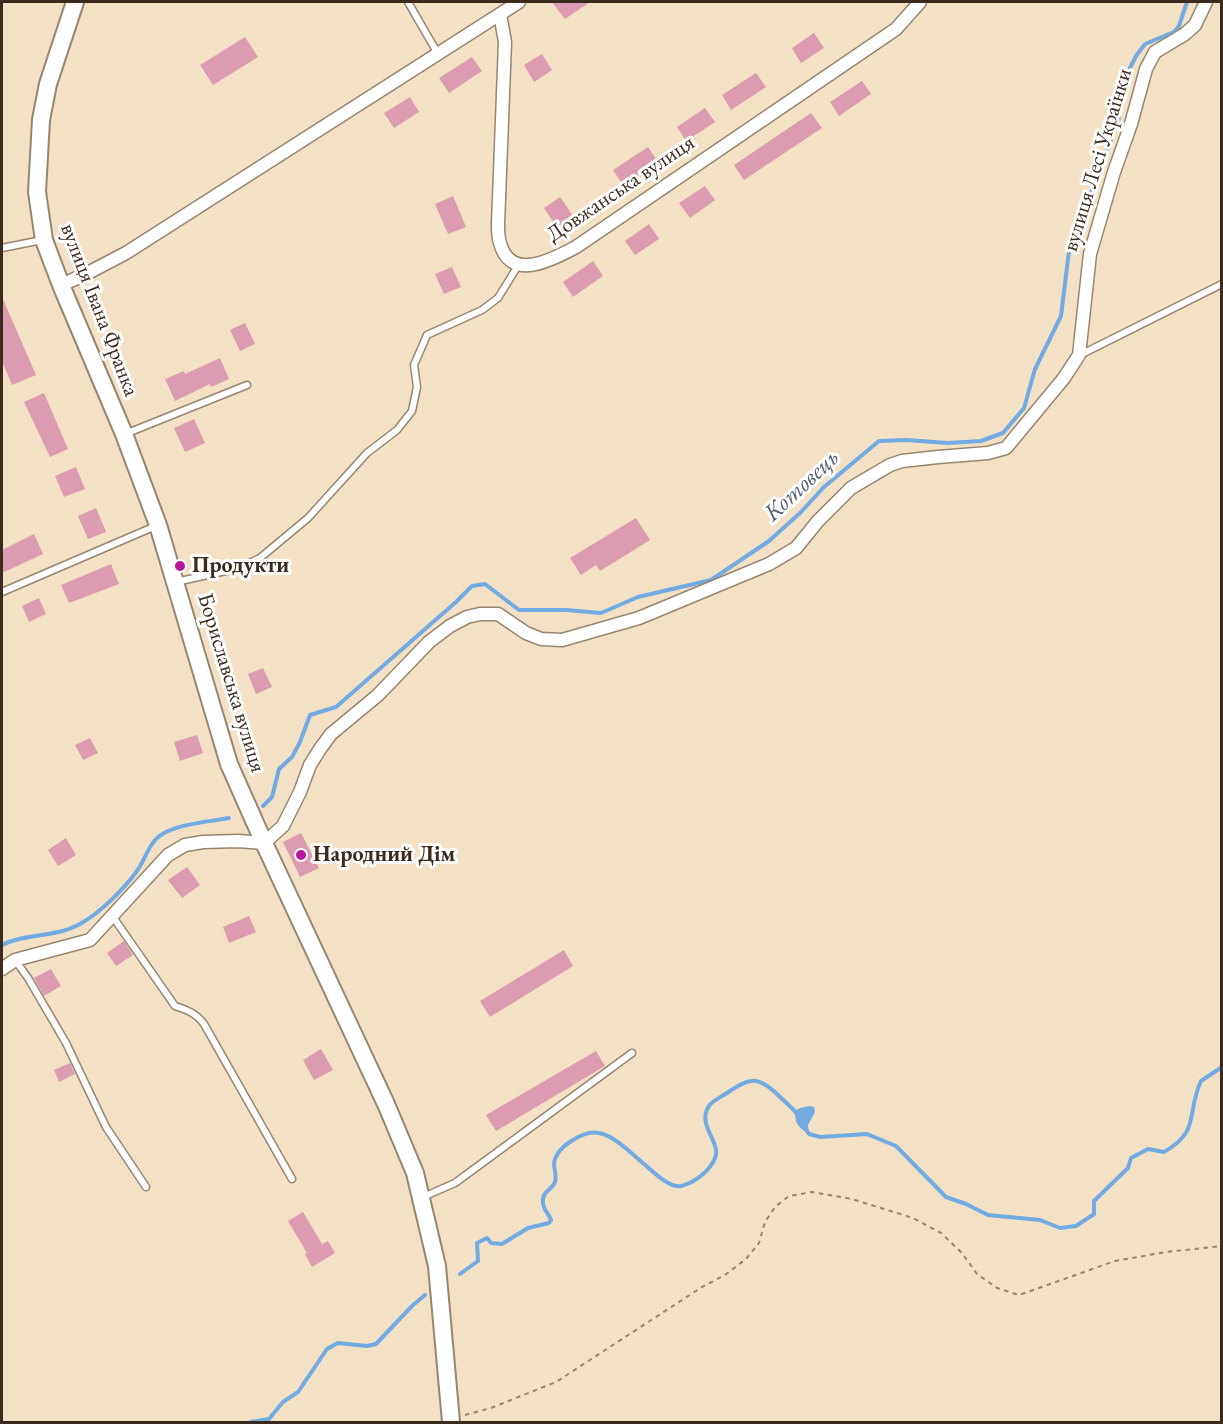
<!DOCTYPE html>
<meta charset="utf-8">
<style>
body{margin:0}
#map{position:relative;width:1223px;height:1424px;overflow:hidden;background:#f2e1c4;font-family:"EB Garamond",serif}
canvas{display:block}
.frame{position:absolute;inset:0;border:3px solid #3b2a1e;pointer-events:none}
</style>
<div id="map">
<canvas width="1223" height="1424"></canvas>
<div class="frame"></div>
</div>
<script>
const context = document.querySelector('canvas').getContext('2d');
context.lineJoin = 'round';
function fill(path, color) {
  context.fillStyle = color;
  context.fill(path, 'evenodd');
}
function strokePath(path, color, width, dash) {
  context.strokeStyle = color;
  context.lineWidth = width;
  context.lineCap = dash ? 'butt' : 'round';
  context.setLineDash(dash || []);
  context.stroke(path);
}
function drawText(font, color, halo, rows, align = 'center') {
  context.font = font + ' "EB Garamond",serif';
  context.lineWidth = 6;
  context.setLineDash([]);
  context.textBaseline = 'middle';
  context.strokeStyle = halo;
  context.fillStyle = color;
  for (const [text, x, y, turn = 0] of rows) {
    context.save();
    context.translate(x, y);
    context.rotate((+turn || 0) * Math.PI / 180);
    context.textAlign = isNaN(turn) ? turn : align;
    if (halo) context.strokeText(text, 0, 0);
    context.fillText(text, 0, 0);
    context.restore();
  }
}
const water = new Path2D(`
 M809,1106L814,1107L815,1112L808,1125L809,1134C798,1127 795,1124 795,1111L800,1108Z`);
const stream = new Path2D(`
 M263,806L272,797L279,769L292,757L300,742L310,715L336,707L456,602L472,586L485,584L519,610H566L601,613L638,597L711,580L769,541L800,513L824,487L879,441L906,440L948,443L981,441L1003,433L1024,408L1035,369L1061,316L1069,251L1119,118L1118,86L1129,70L1136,56L1145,44L1174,32L1179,26L1187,2
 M2,945C25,933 55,938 80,924C100,913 124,889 137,871C147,857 149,840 166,832C185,823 208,822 229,818
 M807,1131L809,1134L820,1137L867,1134L896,1146L946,1197L966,1204L988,1215L1040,1220L1060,1228L1076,1226L1094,1214V1201L1128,1168L1131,1158L1148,1149L1164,1152C1201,1131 1186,1113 1201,1081L1222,1067
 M460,1274L478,1261L477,1243L487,1238L491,1243L502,1244L528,1228L549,1223L551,1220C548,1212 542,1209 543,1200C543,1191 552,1190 555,1182C557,1175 554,1170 554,1164C555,1147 584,1130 599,1133C625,1137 661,1190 681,1186C694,1183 710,1171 715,1158C722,1143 696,1125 709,1106C712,1101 721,1097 727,1093C749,1078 757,1075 778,1095C784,1101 792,1107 797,1114
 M251,1422L269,1419L283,1402L298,1392L327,1349L338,1343L367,1346L376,1344L412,1306L425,1295`);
const building = new Path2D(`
 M552,2H590L565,19Z
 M814,33L824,48L801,63L792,48Z
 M245,37L258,57L213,85L200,65Z
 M542,54L552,70L534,82L524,65Z
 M472,57L482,71L449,93L439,78Z
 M756,73L766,87L731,110L722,95Z
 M862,81L871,94L839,116L830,102Z
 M410,97L419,112L394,128L384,113Z
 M705,108L715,122L686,141L677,127Z
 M811,113L822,128L744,180L734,165Z
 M648,147L658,162L623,185L613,170Z
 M705,186L715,200L690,218L679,203Z
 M453,196L466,227L448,234L435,204Z
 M560,197L576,220L560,232L544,208Z
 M649,224L659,239L635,255L625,241Z
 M593,261L603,276L573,297L563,282Z
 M452,267L461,287L444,294L435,274Z
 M2,297L36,375L12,385L2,361Z
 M245,323L255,344L240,351L230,330Z
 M220,358L229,379L211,387L210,384L175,401L165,379L184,371L185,374Z
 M44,393L68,449L50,457L24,402Z
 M194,419L205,443L185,452L174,428Z
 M76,467L85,489L64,497L55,476Z
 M96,508L106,532L88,539L78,516Z
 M636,518L650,540L600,571L596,565L581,575L570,558Z
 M34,534L43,554L2,573V550Z
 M111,564L119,584L69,603L61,585Z
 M39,598L46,614L29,622L22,606Z
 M263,668L272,687L256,694L248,674Z
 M197,735L203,753L180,761L174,742Z
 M90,738L98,753L83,760L75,745Z
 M301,833L319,868L300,877L283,842Z
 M66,838L76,855L58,866L48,850Z
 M187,867L200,885L182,898L168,880Z
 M249,916L256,932L229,943L223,927Z
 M124,941L133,955L116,966L107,953Z
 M564,950L573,966L490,1017L480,1001Z
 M51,969L61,986L44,996L34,978Z
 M321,1049L333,1070L314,1080L303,1060Z
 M596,1051L605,1066L496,1131L486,1115Z
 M70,1063L75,1074L59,1082L54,1070Z
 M303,1212L322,1244L328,1241L335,1253L312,1267L305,1254L307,1253L288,1221Z`);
const path = new Path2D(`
 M465,1415L491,1408L556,1382L702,1287L725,1275L746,1259L759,1243L765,1222L775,1207L789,1196L812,1192L852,1199L913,1218L941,1233L962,1253L977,1274L997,1288L1019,1295L1115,1261L1166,1252L1222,1246`);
const lane = new Path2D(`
 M408,2L438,54
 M2,248L42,240
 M1080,355L1222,284
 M125,434L247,385
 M176,582L239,568L260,558L308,518L367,453L397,430L412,411L417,387L414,365L427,335L482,310L498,298L519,264
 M2,592L158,525
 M113,917L175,1006C187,1010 196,1013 204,1024L292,1179
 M15,960L28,978L66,1043L106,1127L146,1187
 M423,1197L455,1183L632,1053`);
const street = new Path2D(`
 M500,14L505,42L498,224C498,230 498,237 500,243C511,283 553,259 576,247L896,29L920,2
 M61,285L84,275L126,253L519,2
 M2,969L15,960L90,940L168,855L185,845L203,842L238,841L264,843L283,826L300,792L310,765L320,749L331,734L378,695L429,642L450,626L467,617L480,614H498L526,633L541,639L562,640L639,618L769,564L796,548L818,521L851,488L890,465L902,461L938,457L988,453L1006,448L1064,378L1079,355L1090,254L1114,172L1131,124L1146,69L1155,52L1185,34L1195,25L1206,2`);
const secondary = new Path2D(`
 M75,2L48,84L41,120L37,192L44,240L61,285L124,434L158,525L229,764L264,843L386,1104L415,1173L437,1266L451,1422`);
const markers = [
 [180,566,6,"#b5179e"],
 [301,855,6,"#b5179e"]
];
const streetNames = [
 ["вулиця Лесі Українки",1098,160,-73],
 ["Довжанська вулиця",621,189,-34],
 ["вулиця Івана Франка",99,310,69],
 ["Бориславська вулиця",231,683,73]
];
const poiNames = [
 ["Продукти",192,566],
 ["Народний Дім",313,855]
];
const waterNames = [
 ["Котовець",802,486,-43]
];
fill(water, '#72aae1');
strokePath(stream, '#72aae1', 4);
fill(building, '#dd9bb2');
strokePath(lane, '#968671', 9);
strokePath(street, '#968671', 15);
strokePath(secondary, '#968671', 20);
strokePath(path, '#968671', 2, [4.5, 4.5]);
strokePath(lane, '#fff', 6);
strokePath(street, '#fff', 12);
strokePath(secondary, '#fff', 16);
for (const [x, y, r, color] of markers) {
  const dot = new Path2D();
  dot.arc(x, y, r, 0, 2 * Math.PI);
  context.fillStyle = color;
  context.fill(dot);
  strokePath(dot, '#fff', 2);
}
drawText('22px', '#3b2a1e', '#fff', streetNames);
drawText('bold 22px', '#3b2a1e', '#fff', poiNames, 'left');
drawText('italic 24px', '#515d6c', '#fff', waterNames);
</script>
